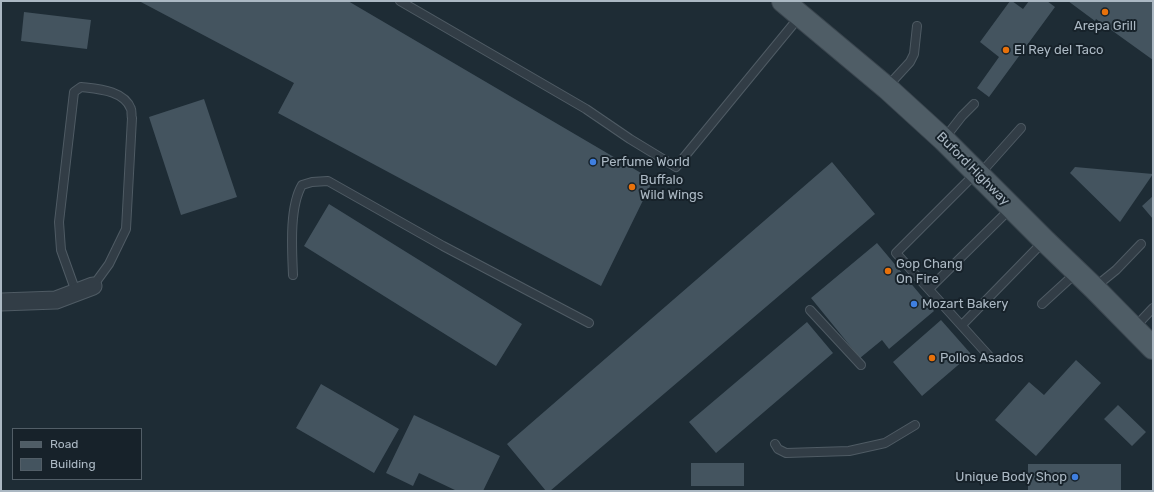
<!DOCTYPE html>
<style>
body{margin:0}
#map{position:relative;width:1154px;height:492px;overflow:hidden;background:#1e2c35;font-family:Rubik,sans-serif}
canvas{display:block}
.frame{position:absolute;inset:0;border:2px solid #abb8c3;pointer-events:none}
.legend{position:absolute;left:12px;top:428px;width:130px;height:52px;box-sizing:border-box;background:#17222a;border:1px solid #525e67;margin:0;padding:5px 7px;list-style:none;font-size:12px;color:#abb8c3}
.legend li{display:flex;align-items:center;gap:8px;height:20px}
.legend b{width:20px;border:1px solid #525e67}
</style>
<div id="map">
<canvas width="1154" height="492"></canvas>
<div class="frame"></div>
<ul class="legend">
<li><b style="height:5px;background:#4f5d66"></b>Road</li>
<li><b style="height:11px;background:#44545f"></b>Building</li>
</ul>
</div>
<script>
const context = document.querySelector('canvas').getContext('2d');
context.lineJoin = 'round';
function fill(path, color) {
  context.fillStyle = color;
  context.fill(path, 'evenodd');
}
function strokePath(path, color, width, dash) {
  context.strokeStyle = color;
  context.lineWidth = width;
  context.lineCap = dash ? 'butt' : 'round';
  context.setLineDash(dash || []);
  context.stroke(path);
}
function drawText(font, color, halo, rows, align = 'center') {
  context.font = font + ' Rubik,sans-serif';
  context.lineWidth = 4;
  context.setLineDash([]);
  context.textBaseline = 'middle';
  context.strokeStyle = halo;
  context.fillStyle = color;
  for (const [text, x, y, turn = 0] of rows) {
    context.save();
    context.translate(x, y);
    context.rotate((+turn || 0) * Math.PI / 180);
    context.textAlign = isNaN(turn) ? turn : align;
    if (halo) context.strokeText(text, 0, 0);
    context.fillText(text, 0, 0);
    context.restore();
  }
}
const building = new Path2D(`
 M139,1H348L653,180L601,286L278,113L294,83Z
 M1010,1H1012L1023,9L1029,1H1047L1055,7L989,97L977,88L999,57L980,42Z
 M1068,1H1153V60L1096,19L1095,21Z
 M24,12L91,20L87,49L21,41Z
 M204,99L237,197L181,215L149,117Z
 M832,162L875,214L550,491H546L507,444Z
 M1075,167L1153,174L1120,222L1070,173Z
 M1153,196V219L1142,206Z
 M329,204L522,324L496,366L304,246Z
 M877,243L934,311L889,349L882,340L860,358L811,298Z
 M941,320L971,354L922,396L893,362Z
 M807,322L833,353L716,453L689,422Z
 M1076,360L1101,383L1036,456L995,420L1029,382L1044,395Z
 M321,384L399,429L374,473L296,428Z
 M1118,405L1146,432L1132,446L1104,419Z
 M414,415L500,456L483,491H457L419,473L413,486L386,473Z
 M691,463H744V486H691Z
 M1028,464H1121V491H1028Z`);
const lane = new Path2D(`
 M400,1L586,109L630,139L676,167L800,16
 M887,87L910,62L914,54L917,26
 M944,139L962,116L974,104
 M975,174L896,253L989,356
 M979,175L1021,128
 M293,275C292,250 289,207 302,185L312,182L328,181L443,246L589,323
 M1095,287L1116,270L1141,244
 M929,289L1011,208
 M76,292L61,250L59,222L74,92L81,87C97,89 124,90 131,109C132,111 131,116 132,118L126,229L109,264L93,286
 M1042,304L1077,272
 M810,310L861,365
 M962,325L1044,241
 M1134,328L1153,308
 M775,444L778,449L786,453L849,451L885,443L915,425`);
const street = new Path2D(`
 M1,302L56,300L93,286`);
const primary = new Path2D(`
 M783,1L887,88L944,140L1045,241L1094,288L1153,348`);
const markers = [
 [1105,12,4,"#e8710a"],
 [1006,50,4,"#e8710a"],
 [593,162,4,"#3f7fe0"],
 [632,187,4,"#e8710a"],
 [888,271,4,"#e8710a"],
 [914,304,4,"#3f7fe0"],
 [932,358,4,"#e8710a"],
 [1075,477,4,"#3f7fe0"]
];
const poiNames = [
 ["Arepa Grill",1105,26,"center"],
 ["El Rey del Taco",1014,50],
 ["Perfume World",601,162],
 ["Buffalo",640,180],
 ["Wild Wings",640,195],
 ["Gop Chang",896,264],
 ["On Fire",896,279],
 ["Mozart Bakery",922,304],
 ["Pollos Asados",940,358],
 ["Unique Body Shop",1067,477,"right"]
];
const streetNames = [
 ["Buford Highway",973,169,45]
];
fill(building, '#44545f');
strokePath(lane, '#4f5b64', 10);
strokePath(street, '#4f5b64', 19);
strokePath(primary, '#3b464f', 24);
strokePath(lane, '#323d46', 8);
strokePath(street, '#323d46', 17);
strokePath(primary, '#4f5d66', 22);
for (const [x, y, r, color] of markers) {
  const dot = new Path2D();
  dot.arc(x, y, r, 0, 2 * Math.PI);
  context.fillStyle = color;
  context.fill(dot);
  strokePath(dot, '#17222a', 1.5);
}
drawText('13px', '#abb8c3', '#17222a', poiNames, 'left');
drawText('13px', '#abb8c3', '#17222a', streetNames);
</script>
